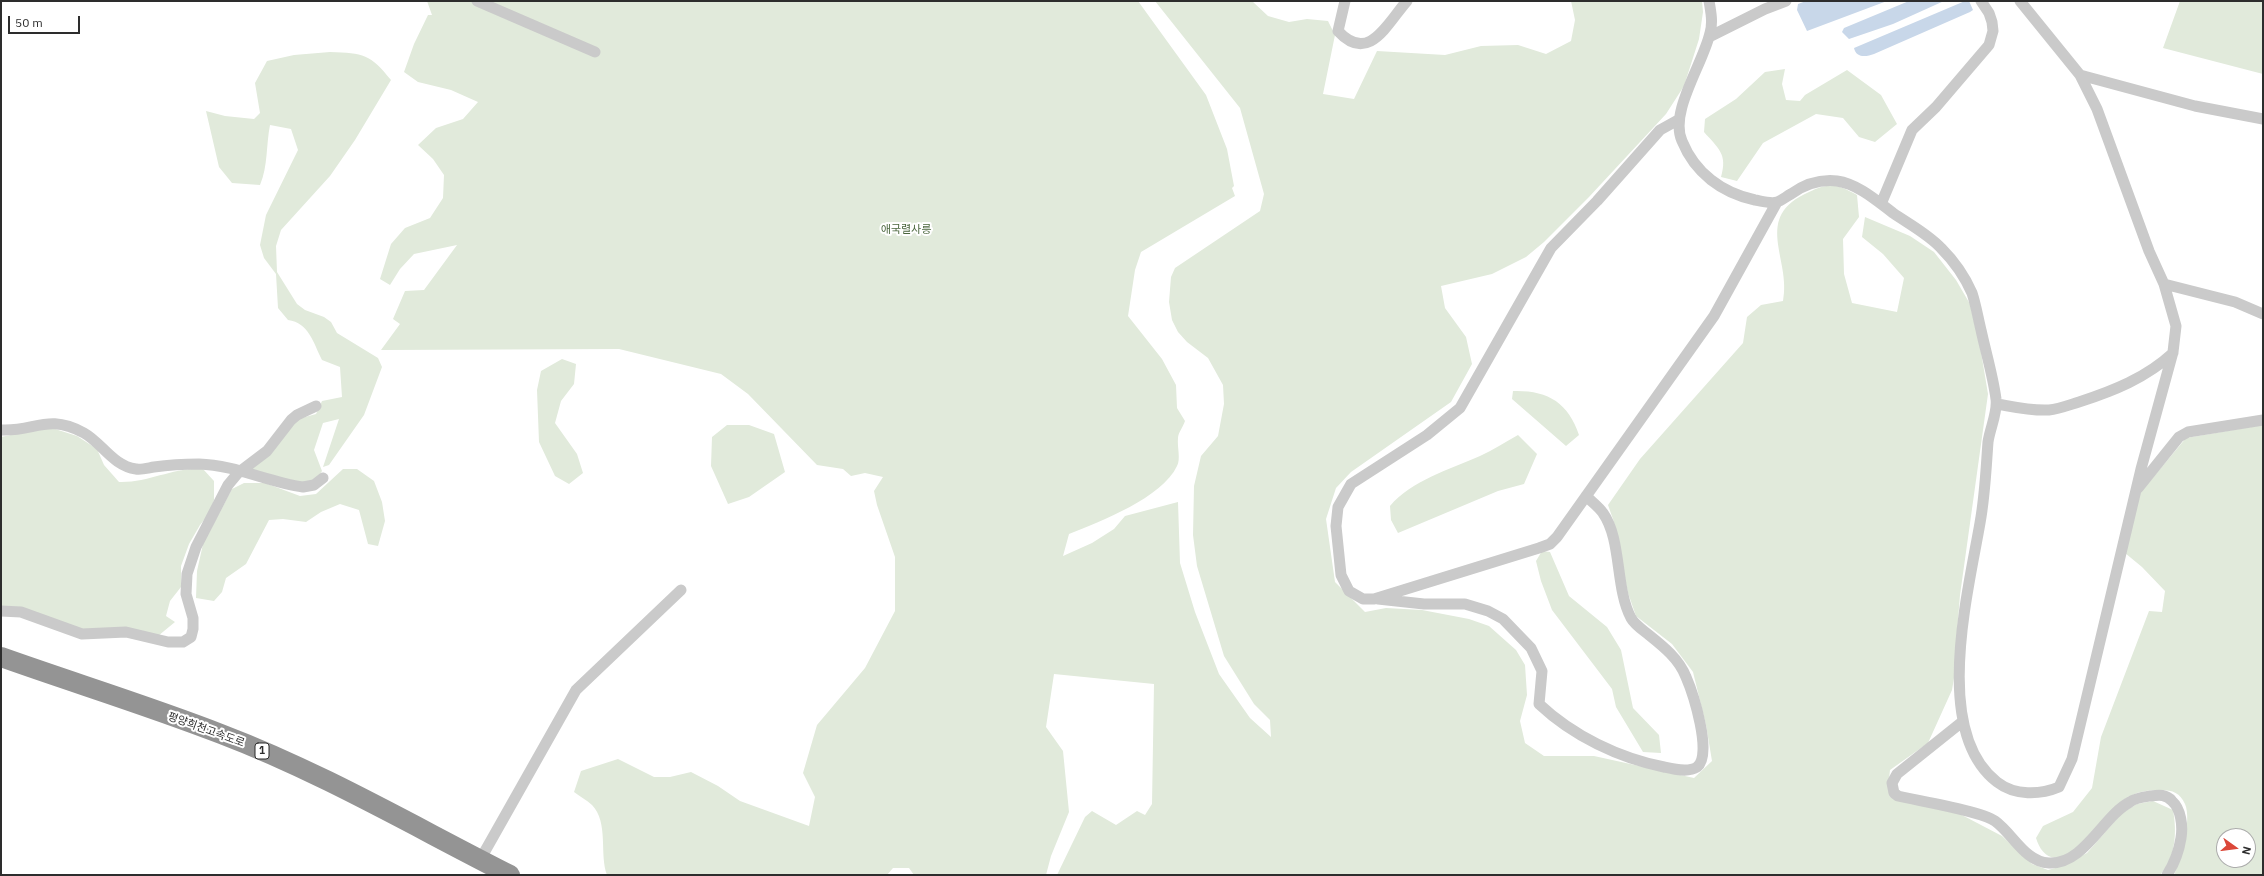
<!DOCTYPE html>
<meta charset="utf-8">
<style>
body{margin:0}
#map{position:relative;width:2264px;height:876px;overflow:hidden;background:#fff;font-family:"IBM Plex Sans",sans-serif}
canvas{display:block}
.frame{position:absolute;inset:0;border:2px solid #2d2d2d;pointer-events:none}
.north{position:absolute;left:2216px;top:828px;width:40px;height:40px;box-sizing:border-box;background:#fff;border:1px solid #ababab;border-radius:50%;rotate:104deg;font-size:11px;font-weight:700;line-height:16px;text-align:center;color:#2d2d2d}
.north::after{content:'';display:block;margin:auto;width:14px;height:18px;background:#db4739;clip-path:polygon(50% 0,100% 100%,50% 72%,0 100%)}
.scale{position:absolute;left:8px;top:16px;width:72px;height:18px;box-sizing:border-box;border:2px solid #2d2d2d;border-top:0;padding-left:5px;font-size:12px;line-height:14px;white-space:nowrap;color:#2d2d2d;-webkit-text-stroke:3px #fff;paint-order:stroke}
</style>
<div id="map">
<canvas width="2264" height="876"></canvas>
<div class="frame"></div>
<div class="north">N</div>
<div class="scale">50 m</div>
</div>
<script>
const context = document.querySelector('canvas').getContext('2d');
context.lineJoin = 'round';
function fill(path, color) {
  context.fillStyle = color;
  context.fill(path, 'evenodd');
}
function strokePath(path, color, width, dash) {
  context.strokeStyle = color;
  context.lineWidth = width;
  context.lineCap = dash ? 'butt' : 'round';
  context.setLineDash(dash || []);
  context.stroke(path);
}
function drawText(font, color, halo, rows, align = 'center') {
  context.font = font + ' "IBM Plex Sans","Noto Sans KR",sans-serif';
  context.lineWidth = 4;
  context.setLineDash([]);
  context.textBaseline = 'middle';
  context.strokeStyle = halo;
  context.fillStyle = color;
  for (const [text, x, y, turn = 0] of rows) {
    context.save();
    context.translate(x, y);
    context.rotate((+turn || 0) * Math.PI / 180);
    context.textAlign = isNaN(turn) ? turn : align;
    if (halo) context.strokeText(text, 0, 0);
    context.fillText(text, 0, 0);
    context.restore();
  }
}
const green = new Path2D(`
 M427,1H1138L1206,95L1227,149L1234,186L1232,188L1235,196L1141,252L1135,270L1128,316L1162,359L1176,385L1177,408L1185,421C1183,427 1178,433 1178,438C1177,447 1181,459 1177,466C1162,498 1101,521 1069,534L1063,556L1092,543L1114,529L1125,516L1178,502L1180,563L1195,612L1219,674L1250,718L1271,737L1270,720L1254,704L1224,656L1197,566L1193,535L1194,486L1201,456L1218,436L1224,404L1223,385L1208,358L1187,342L1178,332L1172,320L1169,302L1171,277L1175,268L1260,211L1264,194L1240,108L1155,1H1252L1268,16L1289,22L1307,19L1328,21L1335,35L1323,94L1354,99L1377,51L1445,55L1481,46L1518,45L1546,54L1571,41L1575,20L1571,1H1702L1703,12L1699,39L1684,86L1666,114L1589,197L1544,242L1526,257L1492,274L1441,286L1445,308L1466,337L1472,364L1451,402L1351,472L1336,488L1326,519L1335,582L1365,612L1386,608L1422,610L1469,619L1489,626L1516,650L1525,665L1527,695L1520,721L1525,743L1544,756H1594L1694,778L1712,761L1706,725L1693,672L1672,644L1636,616L1628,593L1614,522L1608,505L1640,459L1743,343L1747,317L1761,305L1783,301C1792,259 1751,217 1809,192C1830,182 1837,184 1857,195L1859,217L1843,239L1844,274L1852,303L1897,312L1904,278L1883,254L1862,237L1865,217L1910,236L1934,252L1956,280L1970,304L1981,352L1988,394L1960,595L1956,644L1957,660L1952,690L1928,743L1890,770L1888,788L1890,797L1960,814L2002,836L2032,864L2048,870L2059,867L2087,853L2122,813L2137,804L2153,801L2173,810C2177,832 2176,857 2160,875H1057L1085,817L1092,811L1116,825L1137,811L1145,815L1152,804L1154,684L1054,674L1046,727L1063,751L1069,812L1051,856L1046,875H914L909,868H893L887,875H607C599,854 609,823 592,805C587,800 579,796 574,792L581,771L618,759L654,777H670L691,772L718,786L740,801L809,826L815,797L803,773L817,725L865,668L895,611V557L877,505L874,491L883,477L865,473L851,476L843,469L817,465L748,394L721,374L619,349L381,350L400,324L393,319L405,291L424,290L457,245L414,254L400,269L390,285L380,279L391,244L405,228L430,218L443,198L444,175L433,159L418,145L436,128L463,119L478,102L451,90L418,82L404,72L414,44L428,15H432Z
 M2180,1H2263V74L2163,48Z
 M330,52C364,53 370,54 391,80L355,140L330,176L281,230L276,246L277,272L297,304L305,310L324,317L331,322L337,333L378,358L382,367L364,415L329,465L323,467L339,419L323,423L314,450L322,471L316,480L307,483L259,474L251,467L298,419L316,414L322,401L342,397L340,367L322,360C313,342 309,323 288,320L278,308L276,274L264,258L260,245L266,215L298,150L291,129L270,125C266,145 268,166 260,185L232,183L219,167L206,111L225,116L254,119L260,113L255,83L267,61L294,55Z
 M1785,69L1782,84L1786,100L1800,101L1805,95L1847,70L1881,95L1897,124L1875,142L1859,137L1843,118L1816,114L1763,143L1737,181L1721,177C1728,154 1718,148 1704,132L1705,119L1736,99L1765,72Z
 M562,359L576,364L574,384L561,401L555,423L577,454L583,473L569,484L555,476L539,442L537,390L541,371Z
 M1513,391C1547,390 1568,402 1579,435L1566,446L1512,399Z
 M727,425H749L774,434L785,472L749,497L728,504L711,466L712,437Z
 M2263,425V875H2174C2181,860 2192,820 2185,804C2180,793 2173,790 2161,790C2107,788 2105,836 2065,855C2049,863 2040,851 2036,838L2043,826L2073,812L2092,788L2101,737L2149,611L2162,612L2165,591L2142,567L2125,553L2140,493L2186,438ZM2224,836H2248V860H2224Z
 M40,429H55L77,436L97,449L104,465L119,482C149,483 173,467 203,469L214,481V500L209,514L200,525L189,544L181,566V587L170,601L166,616L175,622L158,636L81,629L12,606L1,607V437Z
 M1518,435L1537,454L1524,484L1498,491L1398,533L1391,520L1390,506C1412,480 1449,470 1480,456C1493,450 1505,442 1518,435Z
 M343,469H357L374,481L382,502L385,521L378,546L368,544L359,510L340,504L321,512L306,522L283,519L269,520L246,564L226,578L222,592L214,601L196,598L197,571L203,544L232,489L244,483H265L300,496L316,494Z
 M1542,551L1550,552L1569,596L1607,627L1621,650L1633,708L1659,735L1661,753L1643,752L1616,707L1612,689L1552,610L1541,581L1536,561Z`);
const water = new Path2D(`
 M1806,1H1887L1807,31L1797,10L1798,4Z
 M1909,1H1944L1893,24L1849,39L1842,32L1844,28Z
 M1965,1H1969L1973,10L1970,12L1874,54C1866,57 1856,58 1854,48Z`);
const street = new Path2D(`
 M477,1L595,52
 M1345,1L1338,31C1369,65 1388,22 1407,1
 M1709,1C1711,12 1713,23 1710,33C1703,64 1669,112 1682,141C1695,173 1722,193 1755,200C1761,201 1771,204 1777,202C1781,201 1787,196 1791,194C1805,184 1819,179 1837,181C1858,184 1877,201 1893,213C1909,224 1928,234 1941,248C1954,261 1965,277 1972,293C1976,305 1978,318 1981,330C1986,353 1993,376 1996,399C1998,412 1990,428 1988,442C1986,469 1985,496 1980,523C1968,593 1932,732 1997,782C2015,796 2040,795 2059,787L2072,759L2141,469L2173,352L2176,326L2164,284L2149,251L2097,109L2080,75L2020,1
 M1709,37L1765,9L1786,1
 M2080,75L2195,106L2263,119
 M1678,120L1660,130L1597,201L1551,248L1460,408L1427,435L1351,484L1338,507L1336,526L1341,575L1349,591L1363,599H1374L1539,548L1550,544L1557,537L1714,316L1777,202
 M1881,204L1912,130L1936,107L1989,45L1993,31L1992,22L1989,13L1981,1
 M2164,284L2235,302L2263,314
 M1997,404C2014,407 2031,411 2049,410C2059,409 2069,405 2079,402C2113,391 2146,378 2173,353
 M1,430C35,432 47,413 84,433C102,443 113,466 136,469C141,470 148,468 154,467C168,465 185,464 199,464C235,465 268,482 303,487L314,485L323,478
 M2138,488L2179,437L2188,432L2263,420
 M1378,599L1424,604H1465L1488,611L1503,619L1531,648L1542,671L1539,704C1573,736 1619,758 1664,767C1673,769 1688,773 1697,767C1713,755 1693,693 1686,677C1679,659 1664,647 1649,635C1643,630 1635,625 1631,618C1615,588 1622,540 1603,513C1599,507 1592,502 1586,496
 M1,611L21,612L82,634L126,632L168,642H183L191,637L193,629V618L186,594L187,574L196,547L228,485L238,473L267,451L291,420L297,415L316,406
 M1962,722L1897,774L1892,783L1894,793L1898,796C1919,801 1981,811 1995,821C2013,834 2025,862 2049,863C2084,865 2103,816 2130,802C2135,798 2143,797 2150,796C2159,795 2166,794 2172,801C2181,809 2183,826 2181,838C2179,851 2174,864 2167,875
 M480,860L576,690L681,590`);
const highway = new Path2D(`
 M1,657C74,683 149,706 221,734C321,772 415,827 510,875`);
const shields = [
 [262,751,14]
];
const shieldNames = [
 ["1",262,751]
];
const parkNames = [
 ["애국렬사릉",906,230]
];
const streetNames = [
 ["평양희천고속도로",206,730,20]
];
fill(green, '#e1eadb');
fill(water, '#c8d7e9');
strokePath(street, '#cacaca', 11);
strokePath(highway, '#949494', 20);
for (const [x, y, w] of shields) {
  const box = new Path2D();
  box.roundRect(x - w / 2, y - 8, w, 16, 3);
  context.fillStyle = '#fff';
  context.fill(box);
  strokePath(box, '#2d2d2d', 1);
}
drawText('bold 10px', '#2d2d2d', null, shieldNames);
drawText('11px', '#4a663d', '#fff', parkNames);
drawText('11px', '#2d2d2d', '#fff', streetNames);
</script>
